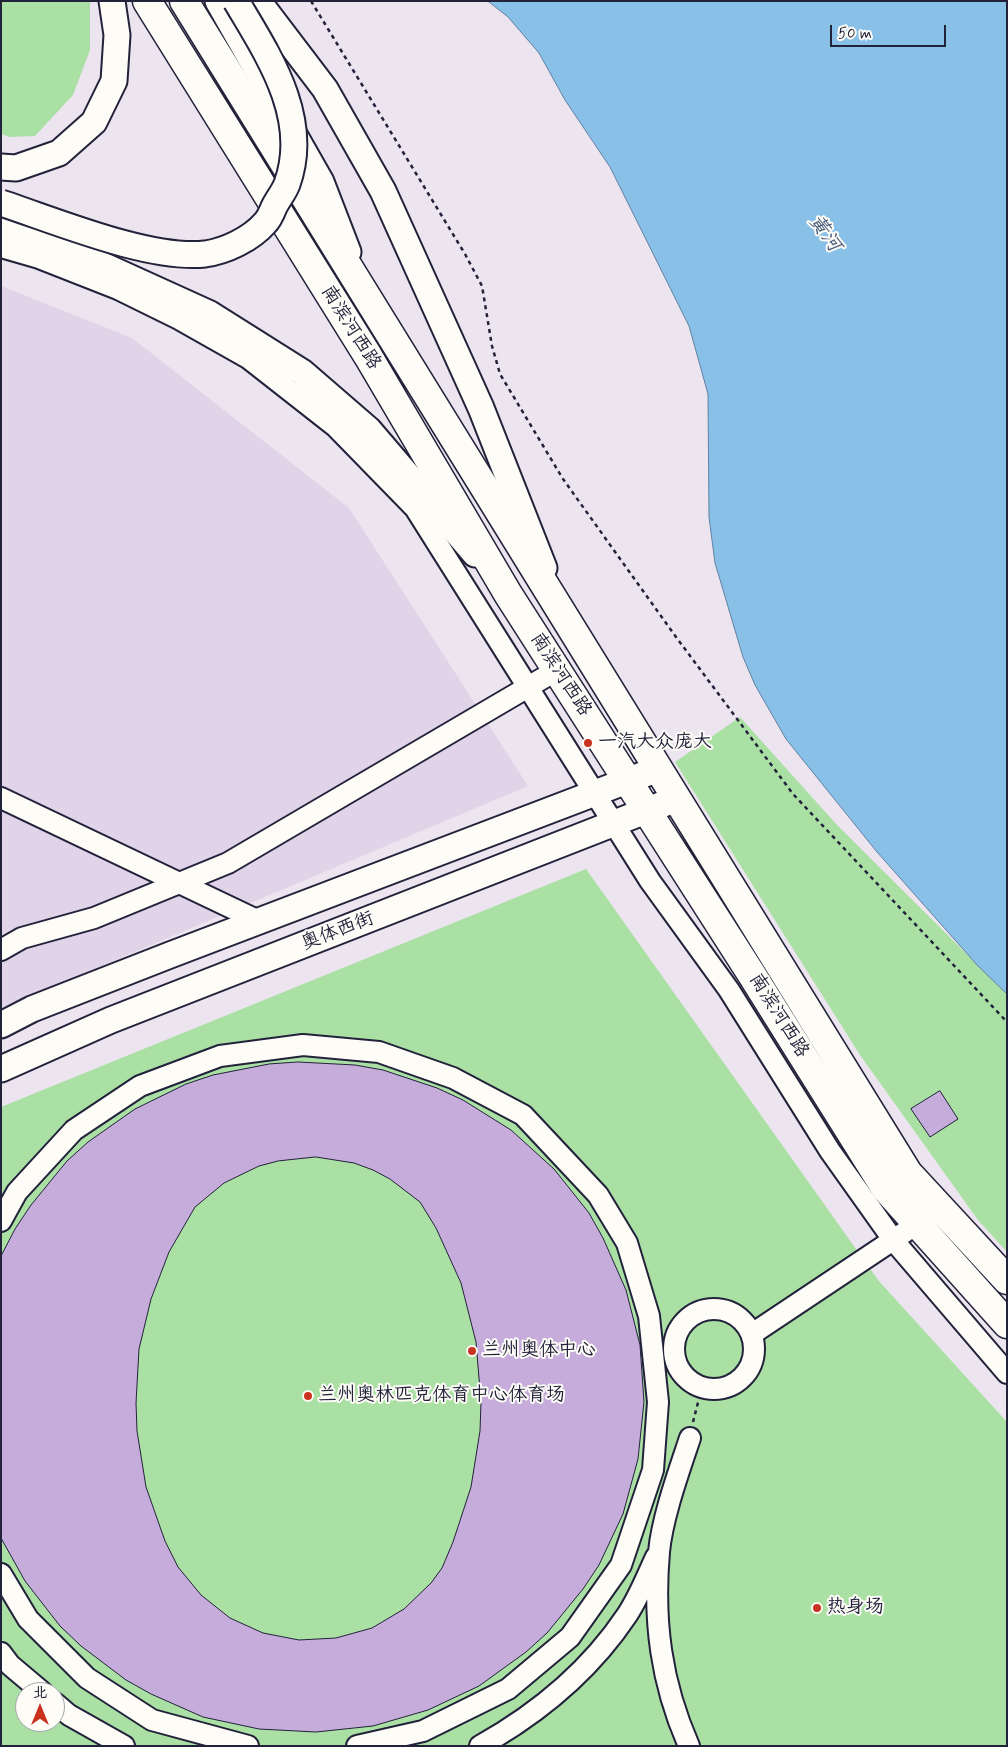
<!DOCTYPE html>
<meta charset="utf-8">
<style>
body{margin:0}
#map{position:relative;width:1008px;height:1747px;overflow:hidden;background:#ece4ee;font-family:Mynerve,"LXGW WenKai TC",sans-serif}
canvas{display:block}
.frame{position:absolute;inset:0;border:2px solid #22223b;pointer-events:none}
.north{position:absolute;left:15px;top:1682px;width:50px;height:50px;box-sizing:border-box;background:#fdfcf7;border:1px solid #a5a5ac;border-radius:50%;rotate:0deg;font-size:14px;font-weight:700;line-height:20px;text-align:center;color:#22223b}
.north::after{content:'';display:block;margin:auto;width:18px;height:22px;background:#c8321e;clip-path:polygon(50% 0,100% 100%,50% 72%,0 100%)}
.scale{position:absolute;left:830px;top:25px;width:116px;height:22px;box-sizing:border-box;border:2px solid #22223b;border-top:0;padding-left:6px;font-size:15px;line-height:18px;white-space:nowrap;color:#22223b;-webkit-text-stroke:4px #fdfcf7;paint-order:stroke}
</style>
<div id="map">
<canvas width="1008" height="1747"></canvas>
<div class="frame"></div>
<div class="north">北</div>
<div class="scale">50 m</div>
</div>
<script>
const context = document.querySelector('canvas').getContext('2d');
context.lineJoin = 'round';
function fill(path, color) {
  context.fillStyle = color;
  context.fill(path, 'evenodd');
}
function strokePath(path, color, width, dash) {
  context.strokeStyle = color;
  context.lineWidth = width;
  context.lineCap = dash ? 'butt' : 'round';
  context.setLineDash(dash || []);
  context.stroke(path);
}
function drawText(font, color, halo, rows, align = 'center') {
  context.font = font + ' Mynerve,"LXGW WenKai TC",sans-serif';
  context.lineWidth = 4;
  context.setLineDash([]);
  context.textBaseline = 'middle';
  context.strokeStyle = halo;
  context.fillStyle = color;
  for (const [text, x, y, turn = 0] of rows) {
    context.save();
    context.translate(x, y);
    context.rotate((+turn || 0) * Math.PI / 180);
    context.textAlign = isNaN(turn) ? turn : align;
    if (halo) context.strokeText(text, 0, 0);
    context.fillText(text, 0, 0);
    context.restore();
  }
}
const built = new Path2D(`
 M1,286L132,338L349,508L528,786L68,980L1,1011Z`);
const green = new Path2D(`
 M1,1H90V50L73,95L35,136L10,137L1,134Z
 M740,717L837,825L1007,994V1252L978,1220L860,1055L675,762Z
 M586,869L878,1280L1007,1422V1746H1V1107ZM25,1692H55V1722H25Z`);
const water = new Path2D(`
 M488,1H1007V994L978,966L877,852L786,739L755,685L743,657L715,563L709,517L708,394L689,326L610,167L565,100L539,53L508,17Z`);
const building = new Path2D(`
 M298,1062L355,1065L383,1070L437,1088L463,1100L511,1130L554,1169L589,1213L603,1238L626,1290L640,1345L644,1402L638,1459L623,1514L599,1565L583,1589L547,1633L526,1652L479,1686L428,1710L373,1726L316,1732L259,1729L203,1717L151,1694L126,1680L81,1646L60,1626L25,1581L1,1538V1256L15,1229L31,1205L67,1161L88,1142L135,1109L186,1084L213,1075L269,1064ZM316,1157L354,1163L373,1170L390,1179L420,1202L436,1228L461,1283L476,1342L481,1402L480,1431L471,1487L453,1542L442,1568L431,1583L404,1609L372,1628L336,1638L299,1640L263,1633L230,1618L201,1595L178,1567L165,1541L146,1487L137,1431L136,1403L139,1349L151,1299L169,1252L195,1207L224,1183L259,1166L278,1161Z
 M940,1091L958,1119L930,1137L911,1109Z`);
const path = new Path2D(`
 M311,1L465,254L482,286L492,346L500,374L563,479L676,637L793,794L1007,1022
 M693,1422L702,1387`);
const minor = new Path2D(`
 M1,247L39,258L118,289L179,319L248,358L336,427L415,508L650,881L729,990L830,1151L894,1241L1007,1373
 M1,798L259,921
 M1,950L22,938L94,918L228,863L557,670
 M1,1221L17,1192L74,1130L140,1086L220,1056L303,1045L379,1052L453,1078L523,1115L598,1195L627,1243L649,1316L658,1402L653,1470L621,1565L570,1637L508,1689L423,1731L357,1746
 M674 1349a40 40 0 1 1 80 0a40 40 0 1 1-80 0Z
 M752,1334L905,1232
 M1,1574L28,1619L87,1678L152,1720L248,1746
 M1,1653L10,1665L42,1692
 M55,1703L69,1715L124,1746
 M480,1746C539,1713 589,1672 627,1615C639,1597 647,1576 656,1557
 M689,1746C661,1683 653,1621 659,1552C662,1518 679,1471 690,1438`);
const major = new Path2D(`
 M218,1L321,182L348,252
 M258,1L325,89L383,191L481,408L544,568
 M1,167L16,168L59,153L94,122L114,81L117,35L112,1
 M1,227L47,240L210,314L302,372L369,430L475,554
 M1,1025L32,1009L170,955L658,769
 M1,1069L111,1020L676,799`);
const highway = new Path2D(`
 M147,1L368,356L508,594L752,975L886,1189L1007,1324
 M184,1L908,1173L1007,1280`);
const majorBridge = new Path2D(`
 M1,203C56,221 149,260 205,254C226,251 251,239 265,223C269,219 272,212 274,207C278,199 284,192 287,184C311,118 268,55 236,1`);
const markers = [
 [588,743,5,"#c8321e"],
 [472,1351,5,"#c8321e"],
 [308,1396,5,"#c8321e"],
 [817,1608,5,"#c8321e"]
];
const streetNames = [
 ["南滨河西路",350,328,58],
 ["南滨河西路",560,675,57],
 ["奥体西街",338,932,-21],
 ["南滨河西路",778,1016,58]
];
const poiNames = [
 ["一汽大众庞大",598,743],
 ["兰州奥体中心",482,1351],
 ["兰州奥林匹克体育中心体育场",318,1396],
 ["热身场",827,1608]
];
const waterNames = [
 ["黄河",824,234,54]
];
fill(built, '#e1d3e8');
fill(green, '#aae0a4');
fill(water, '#89c0e7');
strokePath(water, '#6081a2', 1);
fill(building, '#c6acda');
strokePath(building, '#22223b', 1);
strokePath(minor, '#22223b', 24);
strokePath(major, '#22223b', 29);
strokePath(highway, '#22223b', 31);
strokePath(path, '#22223b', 2.5, [4, 4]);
strokePath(minor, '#fdfcf7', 20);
strokePath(major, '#fdfcf7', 25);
strokePath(highway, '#fdfcf7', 28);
strokePath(majorBridge, '#22223b', 29, []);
strokePath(majorBridge, '#fdfcf7', 25);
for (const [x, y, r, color] of markers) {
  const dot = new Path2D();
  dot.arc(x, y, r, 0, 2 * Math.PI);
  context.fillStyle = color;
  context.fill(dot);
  strokePath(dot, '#fdfcf7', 2);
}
drawText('19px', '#22223b', '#fdfcf7', streetNames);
drawText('19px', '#22223b', '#fdfcf7', poiNames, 'left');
drawText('italic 20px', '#465977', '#fdfcf7', waterNames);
</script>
